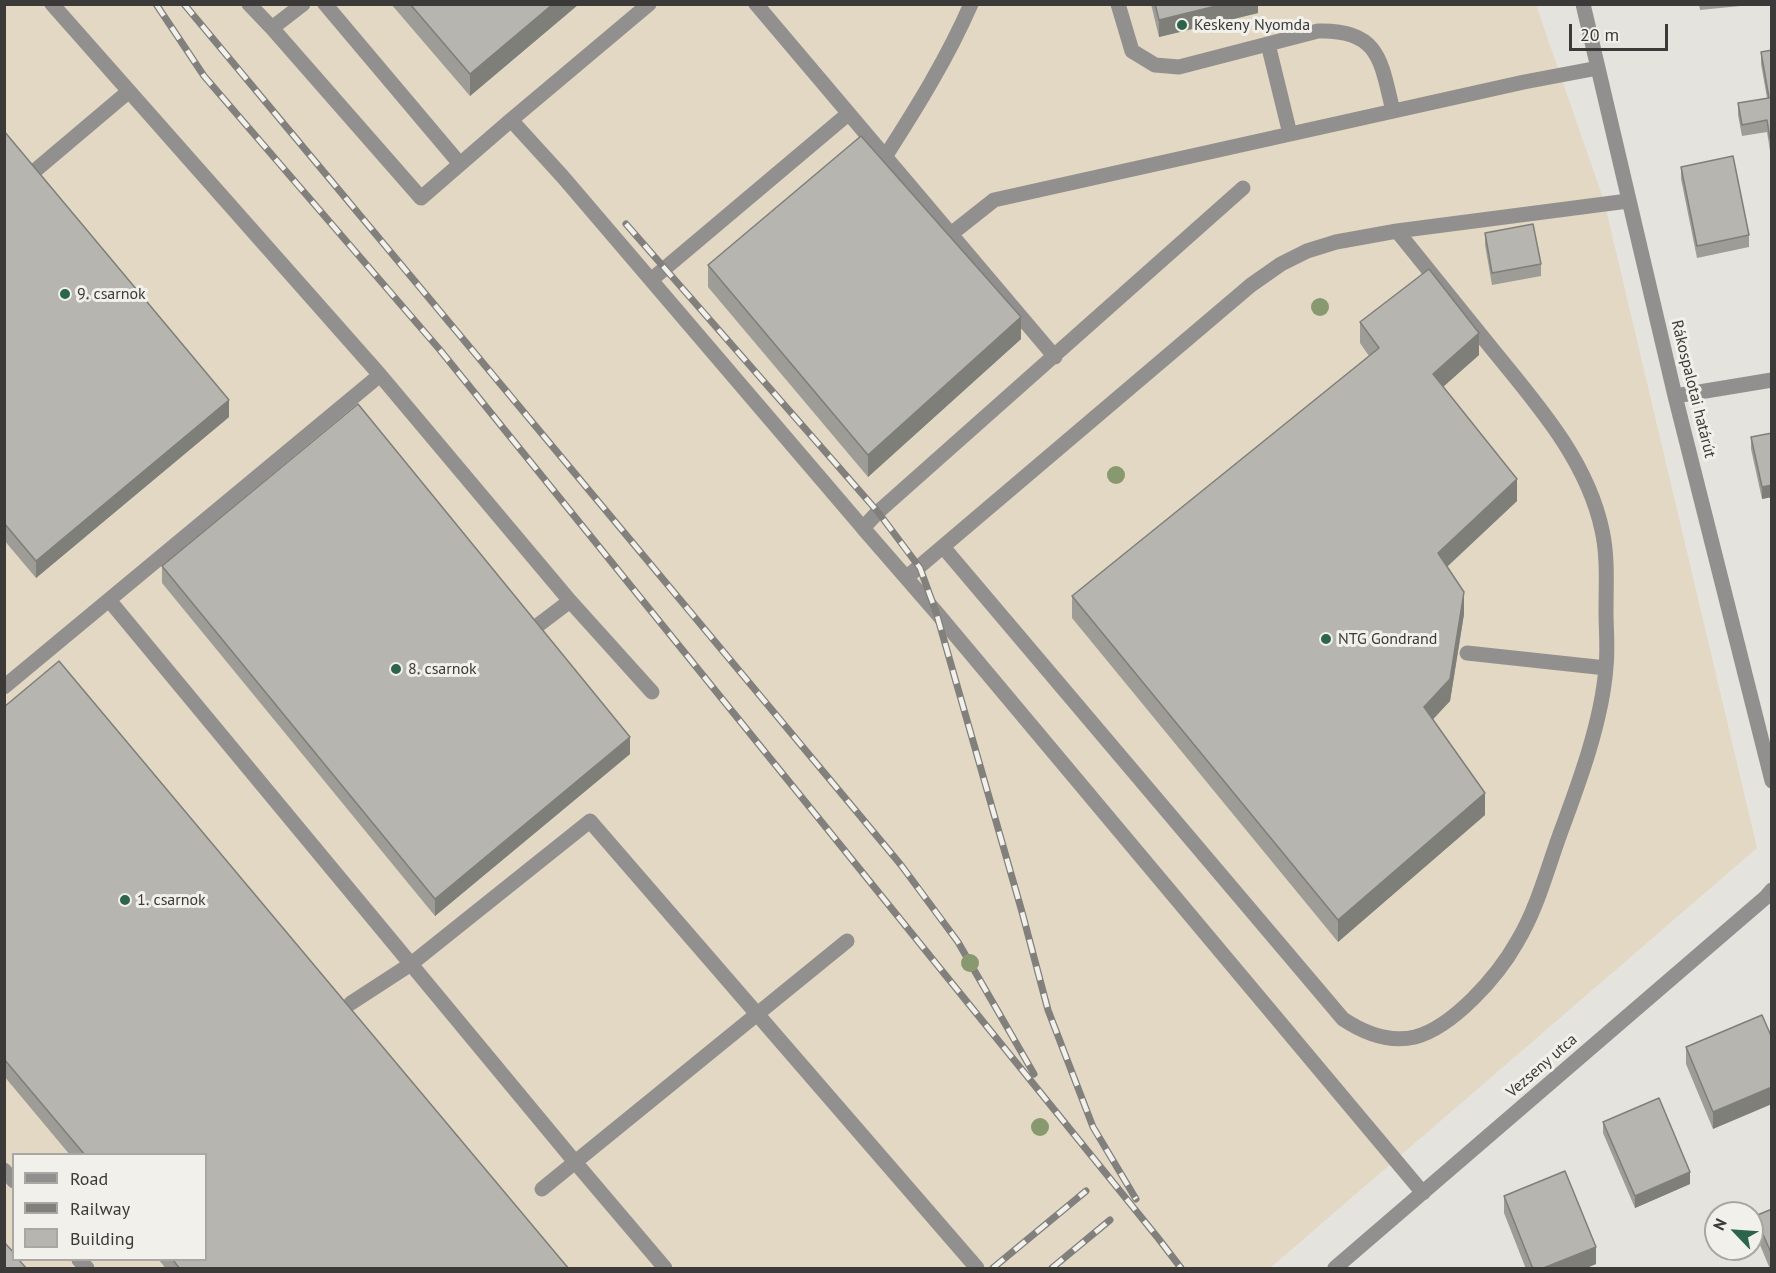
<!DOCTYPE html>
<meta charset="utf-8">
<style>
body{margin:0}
#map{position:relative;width:1776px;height:1273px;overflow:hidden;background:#e5e3dd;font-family:"PT Sans",sans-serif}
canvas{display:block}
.frame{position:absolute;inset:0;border:6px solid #3b3a38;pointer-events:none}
.legend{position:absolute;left:12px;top:1153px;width:195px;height:108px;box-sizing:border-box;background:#f2f0ea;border:2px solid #a9a7a3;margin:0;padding:8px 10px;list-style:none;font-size:18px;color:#3b3a38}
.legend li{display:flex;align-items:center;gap:12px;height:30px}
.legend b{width:30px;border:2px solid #a9a7a3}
.north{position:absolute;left:1704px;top:1201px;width:60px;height:60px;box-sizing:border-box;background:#f2f0ea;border:2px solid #a9a7a3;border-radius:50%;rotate:295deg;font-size:16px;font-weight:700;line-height:24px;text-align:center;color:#3b3a38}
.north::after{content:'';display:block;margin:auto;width:21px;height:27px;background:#2c644c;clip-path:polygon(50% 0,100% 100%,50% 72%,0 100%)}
.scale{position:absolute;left:1569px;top:24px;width:99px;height:27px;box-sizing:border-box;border:3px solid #3b3a38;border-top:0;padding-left:8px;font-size:18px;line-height:21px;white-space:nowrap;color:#3b3a38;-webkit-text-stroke:4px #f2f0ea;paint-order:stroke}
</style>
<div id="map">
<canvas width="1776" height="1273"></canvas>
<div class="frame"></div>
<ul class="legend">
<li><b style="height:8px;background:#92908e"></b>Road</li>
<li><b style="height:8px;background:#82807d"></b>Railway</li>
<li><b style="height:16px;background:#b6b5af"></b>Building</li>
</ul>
<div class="north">N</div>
<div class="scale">20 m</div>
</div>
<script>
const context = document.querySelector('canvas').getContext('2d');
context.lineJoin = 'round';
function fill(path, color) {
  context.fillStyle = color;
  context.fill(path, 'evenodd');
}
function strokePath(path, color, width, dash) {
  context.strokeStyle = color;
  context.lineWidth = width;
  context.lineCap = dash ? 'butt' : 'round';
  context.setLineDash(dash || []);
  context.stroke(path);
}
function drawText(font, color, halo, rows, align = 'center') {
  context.font = font + ' "PT Sans",sans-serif';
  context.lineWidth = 6;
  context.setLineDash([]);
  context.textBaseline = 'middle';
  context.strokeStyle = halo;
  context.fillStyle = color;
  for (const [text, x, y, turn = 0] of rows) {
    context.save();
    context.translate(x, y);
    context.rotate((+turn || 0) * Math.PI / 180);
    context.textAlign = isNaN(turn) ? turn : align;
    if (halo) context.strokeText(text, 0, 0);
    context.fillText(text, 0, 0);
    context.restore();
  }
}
const industrial = new Path2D(`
 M5,5H1536L1604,201L1757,848L1270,1268H5ZM14,1154H206V1260H14Z`);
const minor = new Path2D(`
 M52,4L380,375L570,601L652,692
 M249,4L272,28L421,198L511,120L563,177L863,528L878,512L1243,188
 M325,4L460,164
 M756,4L1055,357
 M1118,4L1132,51L1155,65L1179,67L1318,31C1380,29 1381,62 1393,111
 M1583,4L1675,396L1772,781
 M272,28L303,4
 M1268,44L1290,134
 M511,120L649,4
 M885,157C917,107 947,59 971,4
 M31,174L128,92
 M951,234L994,200L1524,82L1598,68
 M651,280L848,114
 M1675,396L1772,380
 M863,528L936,612L1423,1193
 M944,548L1343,1019C1364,1033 1389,1043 1415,1037C1453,1027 1498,976 1517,942C1537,909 1547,870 1560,834C1579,783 1602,721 1606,667C1608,649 1606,630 1606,611C1606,585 1608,557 1602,530C1587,460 1537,404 1493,350C1461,310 1429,271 1397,231
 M907,577L1251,285L1281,264L1307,251L1336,242L1397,231L1628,201
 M109,600L575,1162L665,1268
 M537,626L570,601
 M1467,653L1606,668
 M4,687L380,375
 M351,1003L411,964L590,821L977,1268
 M4,1170L14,1181
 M542,1189L847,941
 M79,1260L87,1268
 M1335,1268L1766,897L1772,890`);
const rail = new Path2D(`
 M156,4L204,76L440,350L1158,1238L1181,1268
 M184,4L901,865L958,942L1034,1074
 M626,224L878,512L920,568L936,612L1022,912L1048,1010L1093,1127L1136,1199
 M993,1268L1086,1191
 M1052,1268L1110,1220`);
const trees = [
 [1320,307],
 [1116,475],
 [970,963],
 [1040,1127]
];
const wall = new Path2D(`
 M391,4H579L470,96Z
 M1151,4H1258V13L1159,37Z
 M1699,4H1761L1700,10Z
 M1772,50V151H1770L1767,132L1742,136L1738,115V103L1767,98L1761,64V52Z
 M4,131L229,417L36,578L4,540Z
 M1681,167L1749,235V247L1697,258L1681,179Z
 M1485,233L1541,264V276L1492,285L1485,245Z
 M708,265L1021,339L868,477L708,287Z
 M1360,322L1479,355L1443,386L1517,501L1447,567L1464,614L1450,701L1433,719L1485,815L1338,942L1072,618V596L1369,356L1360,343Z
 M1772,433V497L1762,499L1751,449V437Z
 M162,566L630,754L435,916L162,583Z
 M4,707L569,1269H166L159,1260H206V1155H70L4,1076Z
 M1772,1038L1713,1129L1686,1064V1047Z
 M1603,1122L1690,1184L1635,1208L1603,1133Z
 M1504,1196L1596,1264L1584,1269H1526L1504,1213Z
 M1772,1209V1269H1770L1755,1233V1216Z`);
const shadedWall = new Path2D(`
 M553,4H579L470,96V74Z
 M1224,4H1258V13L1159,37V20Z
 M1021,317V339L868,477V455Z
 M1479,333V355L1433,396V374Z
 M229,400V417L36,578V561Z
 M1517,479V501L1438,575V553Z
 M1772,485V497L1762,499V487Z
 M1464,592V614L1450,701L1424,729V707Z
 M630,737V754L435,916V899Z
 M1485,793V815L1338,942V920Z
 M1772,1087V1104L1713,1129V1112Z
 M1690,1172V1184L1635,1208V1196Z
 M1596,1247V1264L1584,1269H1541Z`);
const building = new Path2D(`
 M410,4H553L470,74Z
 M1155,4H1224L1159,20Z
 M1772,50V139H1770L1767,120L1742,125L1738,103L1769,98L1761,52Z
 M4,131L229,400L36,561L4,523Z
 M861,136L1021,317L868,455L708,265Z
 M1733,156L1749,235L1697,246L1681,167Z
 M1533,224L1541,264L1492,273L1485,233Z
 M1429,269L1479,333L1433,374L1517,479L1438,553L1464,592L1450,679L1424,707L1485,793L1338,920L1072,596L1379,348L1360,322Z
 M358,404L630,737L435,899L162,566Z
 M1772,433V485L1762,487L1751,437Z
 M59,661L569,1269H180L173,1260H206V1155H85L4,1059V707Z
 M1762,1015L1772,1038V1087L1713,1112L1686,1047Z
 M1659,1098L1690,1172L1635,1196L1603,1122Z
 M1565,1171L1596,1247L1541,1269H1533L1504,1196Z
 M1772,1209V1255L1755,1216Z
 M4,1242L14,1253V1260H19L27,1269H4Z`);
const markers = [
 [1182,25,6,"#2c644c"],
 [65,294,6,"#2c644c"],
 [1326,639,6,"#2c644c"],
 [396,669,6,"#2c644c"],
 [125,900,6,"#2c644c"]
];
const poiNames = [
 ["Keskeny Nyomda",1194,25],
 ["9. csarnok",77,294],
 ["NTG Gondrand",1338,639],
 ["8. csarnok",408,669],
 ["1. csarnok",137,900]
];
const streetNames = [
 ["Rákospalotai határút",1693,389,76],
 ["Vezseny utca",1542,1066,-41]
];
fill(industrial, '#e3d8c4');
strokePath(minor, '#92908e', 15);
strokePath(rail, '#82807d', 7);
strokePath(rail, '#f2f0ea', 4.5, [14]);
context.fillStyle = '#889970';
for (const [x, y] of trees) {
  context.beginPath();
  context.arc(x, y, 9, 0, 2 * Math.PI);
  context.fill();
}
fill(wall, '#9d9c96');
fill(shadedWall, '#7f7f7a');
fill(building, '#b6b5af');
strokePath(building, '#7f7f7a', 1.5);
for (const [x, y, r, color] of markers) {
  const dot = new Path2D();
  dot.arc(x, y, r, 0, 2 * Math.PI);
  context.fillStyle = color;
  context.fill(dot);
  strokePath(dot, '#f2f0ea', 2);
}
drawText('16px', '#3b3a38', '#f2f0ea', poiNames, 'left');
drawText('16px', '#3b3a38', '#f2f0ea', streetNames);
</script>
